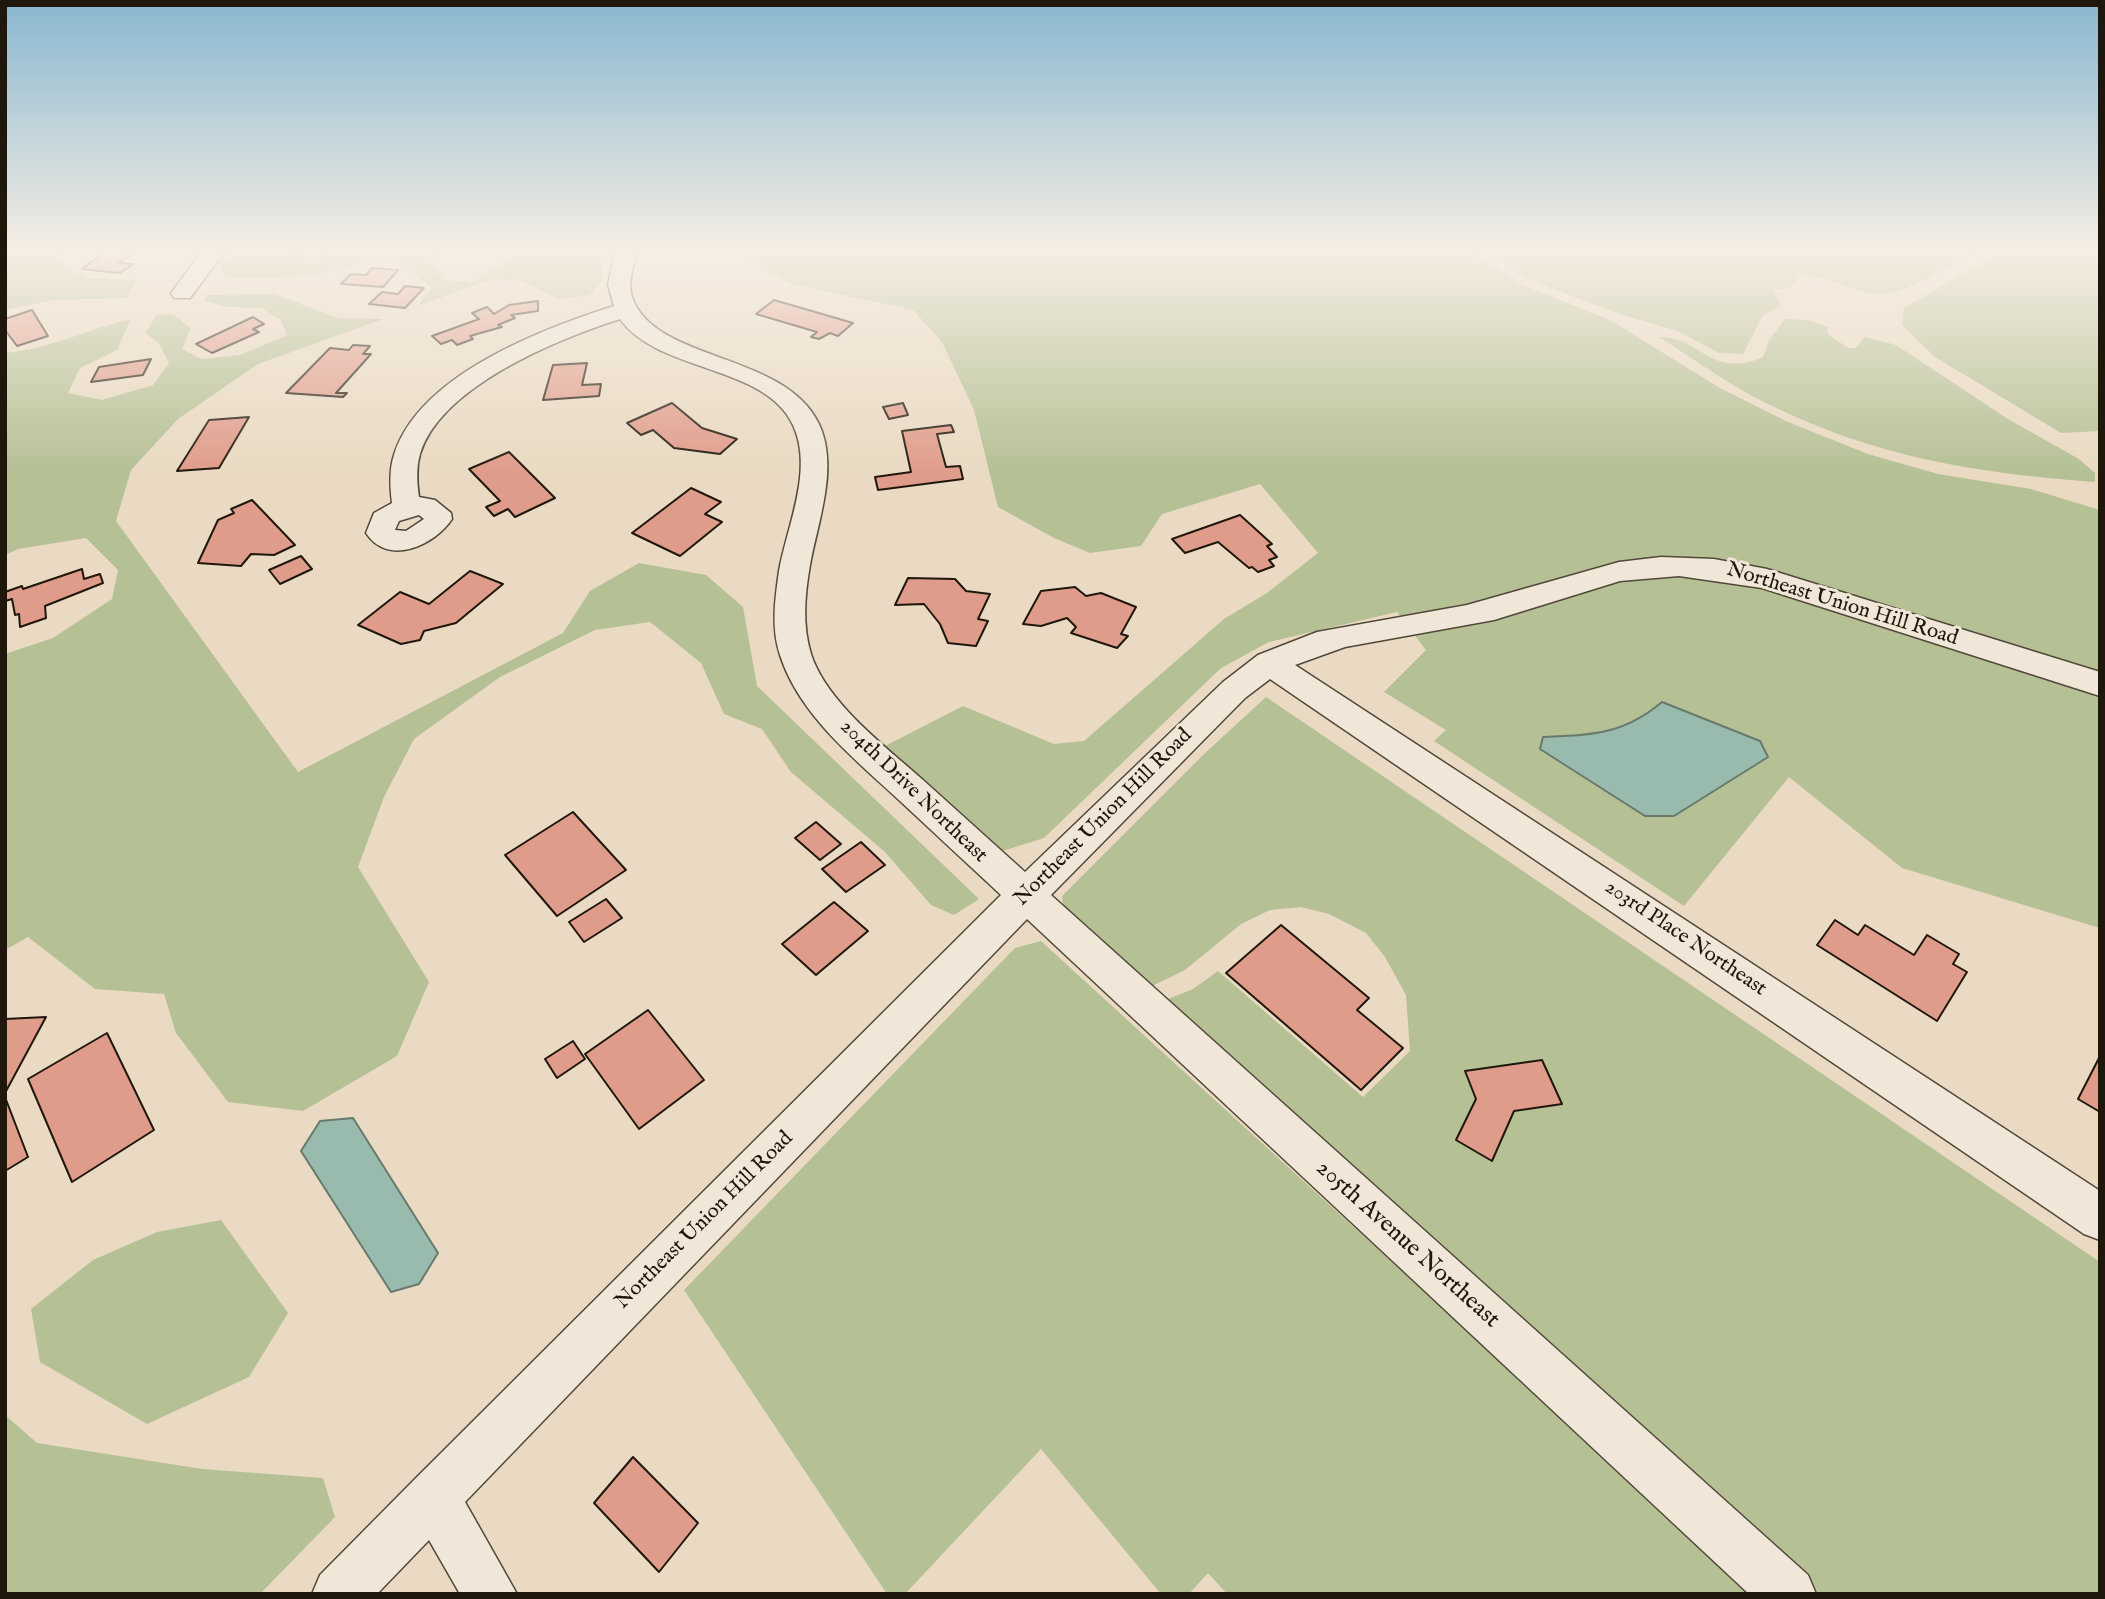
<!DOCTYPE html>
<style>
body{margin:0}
#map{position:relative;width:2105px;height:1599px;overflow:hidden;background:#eadac3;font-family:"IM FELL English",serif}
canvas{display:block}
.frame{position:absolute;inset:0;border:7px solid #1f170c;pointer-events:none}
</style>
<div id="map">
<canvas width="2105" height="1599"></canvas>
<div class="frame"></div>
</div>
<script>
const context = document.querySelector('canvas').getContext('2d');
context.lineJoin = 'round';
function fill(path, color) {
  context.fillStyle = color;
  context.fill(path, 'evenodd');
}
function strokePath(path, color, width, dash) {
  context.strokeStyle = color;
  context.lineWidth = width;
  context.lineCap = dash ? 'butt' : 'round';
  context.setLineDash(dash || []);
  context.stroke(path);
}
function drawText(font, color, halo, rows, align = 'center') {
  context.font = font + ' "IM FELL English",serif';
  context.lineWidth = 6;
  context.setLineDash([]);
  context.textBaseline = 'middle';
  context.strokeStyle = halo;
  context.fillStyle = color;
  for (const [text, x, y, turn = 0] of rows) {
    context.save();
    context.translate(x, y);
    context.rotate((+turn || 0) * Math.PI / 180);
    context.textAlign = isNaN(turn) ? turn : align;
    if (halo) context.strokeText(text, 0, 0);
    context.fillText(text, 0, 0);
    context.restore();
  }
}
const green = new Path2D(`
 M5,249H62L57,259L86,278L136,280L127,298L54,300L5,310Z
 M250,249H274L310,257L350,249H438L431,263L443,280L472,282L512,258L517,249H599L603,277L590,295L559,299L518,279L487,281L417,306L432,288C420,279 407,266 392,262C372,258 352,268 333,271C299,277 260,280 225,276L219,263L232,253Z
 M726,249H1466L1523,285L1610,320L1720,388L1788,422L1868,454L1938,474L2031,489L2100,510V928L1902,868L1789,777L1684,906L1434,741L1446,730L1384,692L1426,650L1397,612L1269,642L1221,668L1044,838L996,853L883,747L963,706L1054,744L1084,741L1224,619L1267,593L1318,553L1260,484L1162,514L1141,546L1090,553L1054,538L998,507L974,410L942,342L913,310L792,284Z
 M1480,249H1965L1976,254C1954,264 1906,292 1885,294C1854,296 1829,273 1800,276L1791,287L1774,290L1781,306L1763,315L1743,354L1719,353L1678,331L1619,314L1523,277Z
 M2005,249H2100V431L2061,433L1935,357L1902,325L1904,308Z
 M275,294L338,318L383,319L258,364L178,419L131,470L116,521L298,772L563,633L590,591L639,563L706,575L743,607L757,686L979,899L954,915L931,905L885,852L791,772L762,729L724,714L701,663L650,622L595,630L500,677L414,739L384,797L358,867L429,982L397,1056L303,1111L228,1102L176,1033L164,994L95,989L28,937L5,950V654L53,638L112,599L118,570L86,538L18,549L5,555V353C49,349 89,329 131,319L117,350L80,368L68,393L102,400L153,385L169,363L159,343L145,333L157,315L173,314L191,328L182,349L201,359L240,355L287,335L281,320L261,308L227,307L204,301L206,295Z
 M1785,319L1807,320L1828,327V334L1848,348H1856L1865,337L1896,345L2008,419L2079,459L2095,473V482C1975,473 1873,457 1764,402C1727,384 1694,359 1659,337C1699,335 1711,380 1763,357L1769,340Z
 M1266,697L2100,1262V1594H1810L1158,1003L1193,989L1218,971L1363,1097L1410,1051L1406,995L1385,957L1366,933L1329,914L1301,907L1270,910L1241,924L1185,970L1144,990L1065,918L1062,896L1204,754Z
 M1041,941L1755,1594H1227L1208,1573L1189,1594H1161L1041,1449L905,1594H887L684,1290L1015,948Z
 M221,1220L288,1313L249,1377L147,1424L40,1362L31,1309L93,1260L157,1232Z
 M5,1415L37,1443L202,1469L323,1478L335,1517L260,1594H5Z`);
const water = new Path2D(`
 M1662,702L1760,741L1768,757L1674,816H1645L1540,749L1543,737C1591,735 1623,735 1662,702Z
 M353,1118L438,1253L419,1284L391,1292L301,1151L320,1121Z`);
const building = new Path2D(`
 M108,249L136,251L119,263L133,264L120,273L82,269Z
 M372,268L398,270L383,287L341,284L351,274L366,275Z
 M405,286L424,288L405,308L369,304L382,292L398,294Z
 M774,300L853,323L838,336L830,333L819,339L811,337L817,332L756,314Z
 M538,301V311L511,315L515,318L498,325L502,327L470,336L473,339L457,345L452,340L441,344L432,336L479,319L472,313L487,307L494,314L509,305Z
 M32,310L48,336L17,346L5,330V319Z
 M253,317L264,324L253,329L259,332L212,353L196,344Z
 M353,345L370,346L363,354H371L336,393H347L343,397L286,393L330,348L349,350Z
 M151,359L143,375L91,382L99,367Z
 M587,363L582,385L601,384L599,396L543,400L553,365Z
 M672,403L702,428L737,439L720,454L674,448L653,430L641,435L627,423Z
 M903,403L908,415L889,419L883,407Z
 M249,417L219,468L177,471L209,420Z
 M951,425L954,432L937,434L946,467L960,466L963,479L878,490L875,477L911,472L902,431Z
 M509,452L555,498L515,517L508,509L494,516L486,507L500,501L469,469Z
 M691,488L721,502L705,514L722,522L680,556L632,533Z
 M252,500L295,545L274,555L251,554L241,566L198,563L218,520L234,513L231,509Z
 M1240,515L1272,544L1267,546L1277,557L1269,560L1274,566L1258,572L1252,567L1249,568L1218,542L1185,553L1172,539Z
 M301,556L312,569L280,584L269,570Z
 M82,569L84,579L100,574L103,583L45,606L46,618L20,627L19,614L15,615L12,599L5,601V592L22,586L23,589Z
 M470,571L503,584L456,623L424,631L420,640L401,644L358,625L400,592L429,604Z
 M908,578L955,579L966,591L990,594L978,619L988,621L976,646L948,643L940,624L924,604L895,605Z
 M1075,587L1086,596L1101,593L1136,607L1121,634L1128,636L1117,648L1071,633L1076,627L1067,618L1041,626L1023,624L1041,591Z
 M573,812L626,870L557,916L505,855Z
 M816,822L841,844L820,860L795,838Z
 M861,842L885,865L846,892L822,869Z
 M606,899L622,918L584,942L569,922Z
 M834,902L868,931L816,975L782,944Z
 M1835,920L1858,935L1865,925L1914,955L1927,935L1959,954L1953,964L1967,972L1937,1021L1817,945Z
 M1281,925L1369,998L1357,1010L1403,1048L1361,1090L1226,973Z
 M648,1010L704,1080L639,1129L585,1054Z
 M46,1017L5,1093V1019Z
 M107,1033L154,1130L72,1182L28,1079Z
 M573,1041L585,1059L557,1078L545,1059Z
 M2099,1058H2100V1112L2078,1099Z
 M1542,1060L1562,1104L1514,1111L1492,1161L1456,1140L1476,1099L1465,1071Z
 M5,1097L28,1157L5,1171Z
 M633,1457L698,1523L659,1572L594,1503Z`);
const minor = new Path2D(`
 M204,249H227L190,298H174L171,293Z
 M615,249H637C635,264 627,282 632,297C655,363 784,351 819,424C839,467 818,521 810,565C805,594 802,625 811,654C826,702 886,747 923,780C957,811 991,841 1025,872L1223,682L1258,655L1317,632L1467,605L1619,562L1661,557L1714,559L1767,569L2100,672V696L1762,588L1679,576L1620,581L1494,620L1345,647L1295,665L2100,1191V1240L2084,1234L1270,679L1245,698L1051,895L1808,1575L1816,1594H1749L1027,919L465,1502L517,1594H460L429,1540L377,1594H312L320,1575L415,1479L1001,895C968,864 934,833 900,801C856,760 799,715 780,655C771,628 775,599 779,571C787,526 814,470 793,425C765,364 658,373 620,319C558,339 441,386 420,454C416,468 417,483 419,497L435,500L451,513L452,519C435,545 388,567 366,533L374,513L392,503C390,487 389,470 394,455C419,375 542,329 614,306L608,285ZM419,515L424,519L406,531L395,530L399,521Z`);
const streetNames = [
 ["Northeast Union Hill Road",1842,605,17],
 ["204th Drive Northeast",913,792,44],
 ["Northeast Union Hill Road",1104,818,-45],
 ["203rd Place Northeast",1685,939,34],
 ["Northeast Union Hill Road",705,1221,-45]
];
const nearStreetnames = [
 ["205th Avenue Northeast",1407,1245,42]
];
fill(green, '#b5c095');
fill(water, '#99bbad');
strokePath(water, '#68796d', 2);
fill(building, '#e09c8a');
strokePath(building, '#1f170c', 2);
strokePath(minor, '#52483a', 3);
fill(minor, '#f1e7d8');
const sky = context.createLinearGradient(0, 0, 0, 473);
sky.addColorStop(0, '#88b7d0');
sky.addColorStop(0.53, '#f6eee4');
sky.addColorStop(1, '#f6eee400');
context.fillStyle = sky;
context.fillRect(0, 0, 2105, 473);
drawText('21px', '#1f170c', '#f1e7d8', streetNames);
drawText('24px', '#1f170c', '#f1e7d8', nearStreetnames);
</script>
